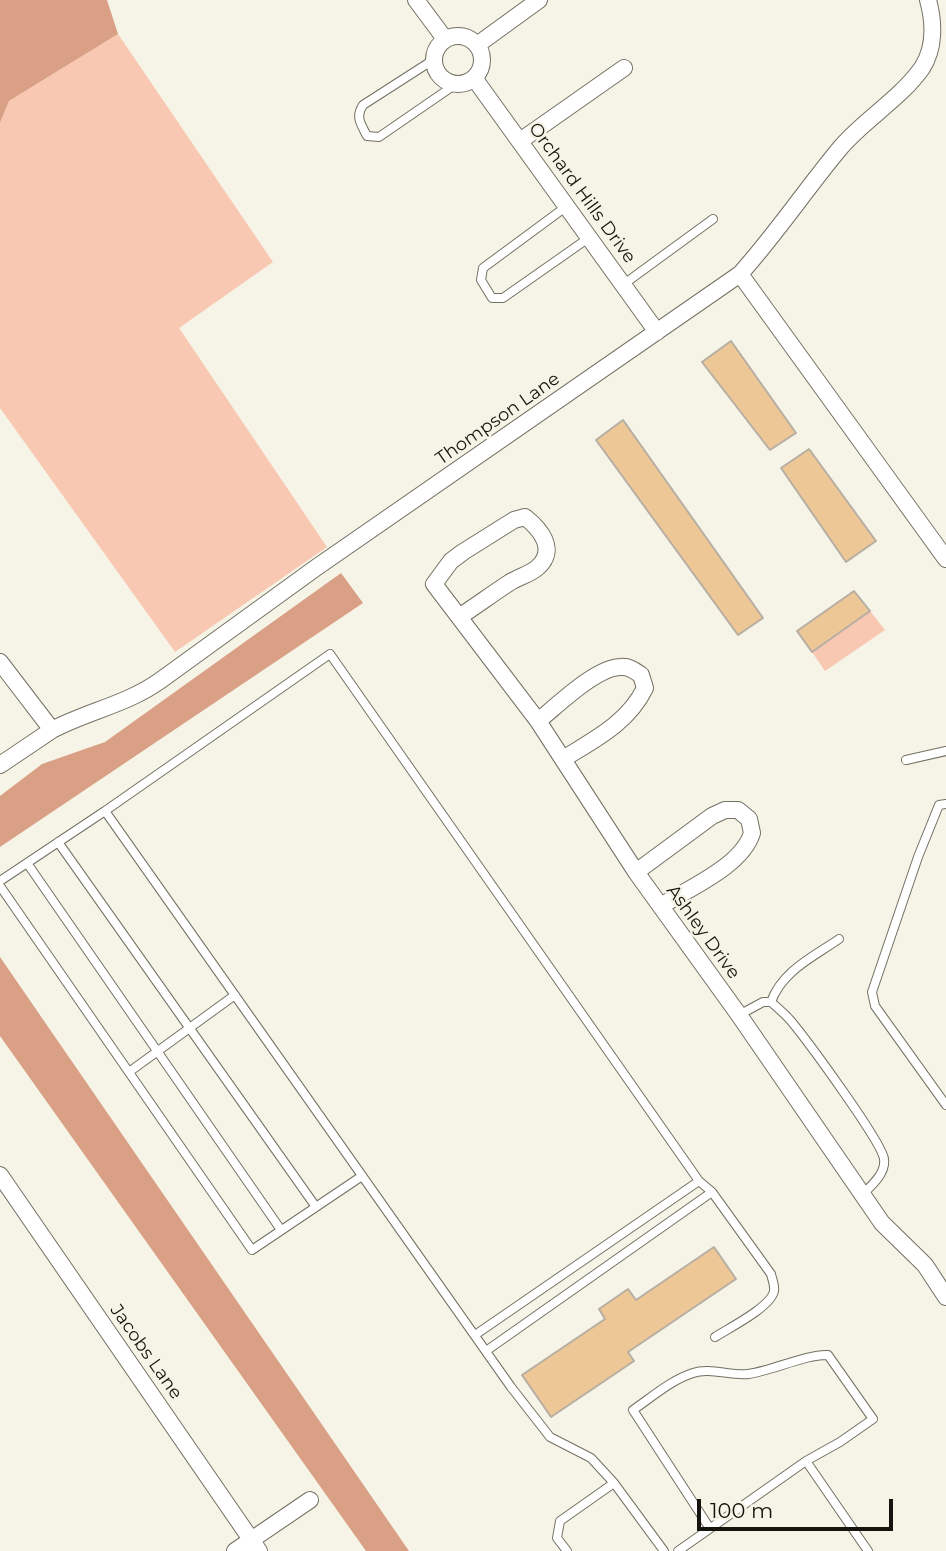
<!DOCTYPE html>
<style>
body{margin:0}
#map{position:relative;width:946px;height:1551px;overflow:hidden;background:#f6f4e6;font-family:Montserrat,sans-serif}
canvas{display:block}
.scale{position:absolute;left:697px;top:1499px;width:196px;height:32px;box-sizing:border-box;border:4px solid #15140f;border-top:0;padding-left:9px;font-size:21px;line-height:24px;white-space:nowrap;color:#15140f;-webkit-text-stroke:5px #f6f4e6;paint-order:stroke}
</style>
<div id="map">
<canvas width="946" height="1551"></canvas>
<div class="scale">100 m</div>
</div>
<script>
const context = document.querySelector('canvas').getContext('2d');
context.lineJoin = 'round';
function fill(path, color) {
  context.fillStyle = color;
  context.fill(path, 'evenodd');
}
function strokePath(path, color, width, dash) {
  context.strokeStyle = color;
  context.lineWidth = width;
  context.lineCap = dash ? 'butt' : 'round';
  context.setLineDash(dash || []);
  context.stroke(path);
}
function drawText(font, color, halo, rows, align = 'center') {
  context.font = font + ' Montserrat,sans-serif';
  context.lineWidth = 5;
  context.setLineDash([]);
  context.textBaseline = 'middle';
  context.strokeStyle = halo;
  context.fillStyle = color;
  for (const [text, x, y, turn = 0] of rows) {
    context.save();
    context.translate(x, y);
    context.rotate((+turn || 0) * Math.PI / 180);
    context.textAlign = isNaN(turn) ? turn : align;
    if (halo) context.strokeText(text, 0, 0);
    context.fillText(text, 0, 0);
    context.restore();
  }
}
const green = new Path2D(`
 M118,34L273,262L179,328L327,547L175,652L0,408V123L9,101Z
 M870,611L885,630L825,671L812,652Z`);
const forest = new Path2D(`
 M0,0H107L118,34L9,101L0,123Z
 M341,573L363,603L0,847V796L42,764L105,742Z
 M0,957L409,1551H366L0,1036Z`);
const building = new Path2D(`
 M731,341L796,433L770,450L702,362Z
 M623,420L763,618L738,635L596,440Z
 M809,449L876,541L846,562L781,468Z
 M854,591L870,611L812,652L797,631Z
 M714,1247L736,1279L628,1352L634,1361L551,1417L522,1375L605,1319L599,1309L628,1289L636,1300Z`);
const lane = new Path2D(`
 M433,60L363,105C355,117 361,124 367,136L379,137L456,84
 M567,206L483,268L481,280L492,298H503L590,237
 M624,284L713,219
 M906,760L946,751
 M946,804L939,805L918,857L872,992L875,1006L946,1105
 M58,842L316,1207
 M27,863L281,1230
 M0,881L105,811
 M0,886L252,1250L362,1176
 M771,1002C782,971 813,957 839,939
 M739,1015L763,1002H771C778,1008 785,1014 791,1021C806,1039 882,1142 884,1159C886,1173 872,1185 863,1194
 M129,1072L235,995
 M699,1181L712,1192L771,1274C772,1279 775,1285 774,1291C771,1307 729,1328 715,1337
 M475,1335L699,1181L330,654L105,811L511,1387L550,1437L591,1458L614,1483L560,1521L557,1538L567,1551
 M486,1351L712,1192
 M614,1483L664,1551
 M709,1527L633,1410C652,1397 671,1380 693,1373C709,1367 731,1376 748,1374C772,1371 806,1354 828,1355L873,1419L840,1442L806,1461
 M678,1551L806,1461L868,1551`);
const street = new Path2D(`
 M416,0L445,39
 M434 60a24 24 0 1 1 48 0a24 24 0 1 1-48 0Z
 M477,45L539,0
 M474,78L657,332
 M520,141L624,68
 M740,274C776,234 806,189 841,147C865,119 900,99 922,68C935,48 934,22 928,0
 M459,617C476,606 492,594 509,583C518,577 531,574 538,567C558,549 539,528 525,517L514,520L463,552L451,561L434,584L538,721L636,872L739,1015L882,1223L925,1265L946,1297
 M0,662L52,730C88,711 128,704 161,680L317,567L740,274L946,559
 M538,721C557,706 596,667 621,667C629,666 635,671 641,675L645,688C628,723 595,739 563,759
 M0,765L52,730
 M636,872L712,816L725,810H738L749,819L752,833C742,866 689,888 661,906
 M0,1175L259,1551
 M235,1551L310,1500`);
const streetNames = [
 ["Orchard Hills Drive",582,193,54],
 ["Thompson Lane",498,419,-35],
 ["Ashley Drive",703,932,54],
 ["Jacobs Lane",146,1352,55]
];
fill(green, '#f8c8b2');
fill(forest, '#d9a086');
fill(building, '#edc796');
strokePath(building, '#b7aea3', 2);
strokePath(lane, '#727063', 10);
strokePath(street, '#727063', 18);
strokePath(lane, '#fff', 8);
strokePath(street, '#fff', 16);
drawText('18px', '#15140f', '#f6f4e6', streetNames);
</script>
